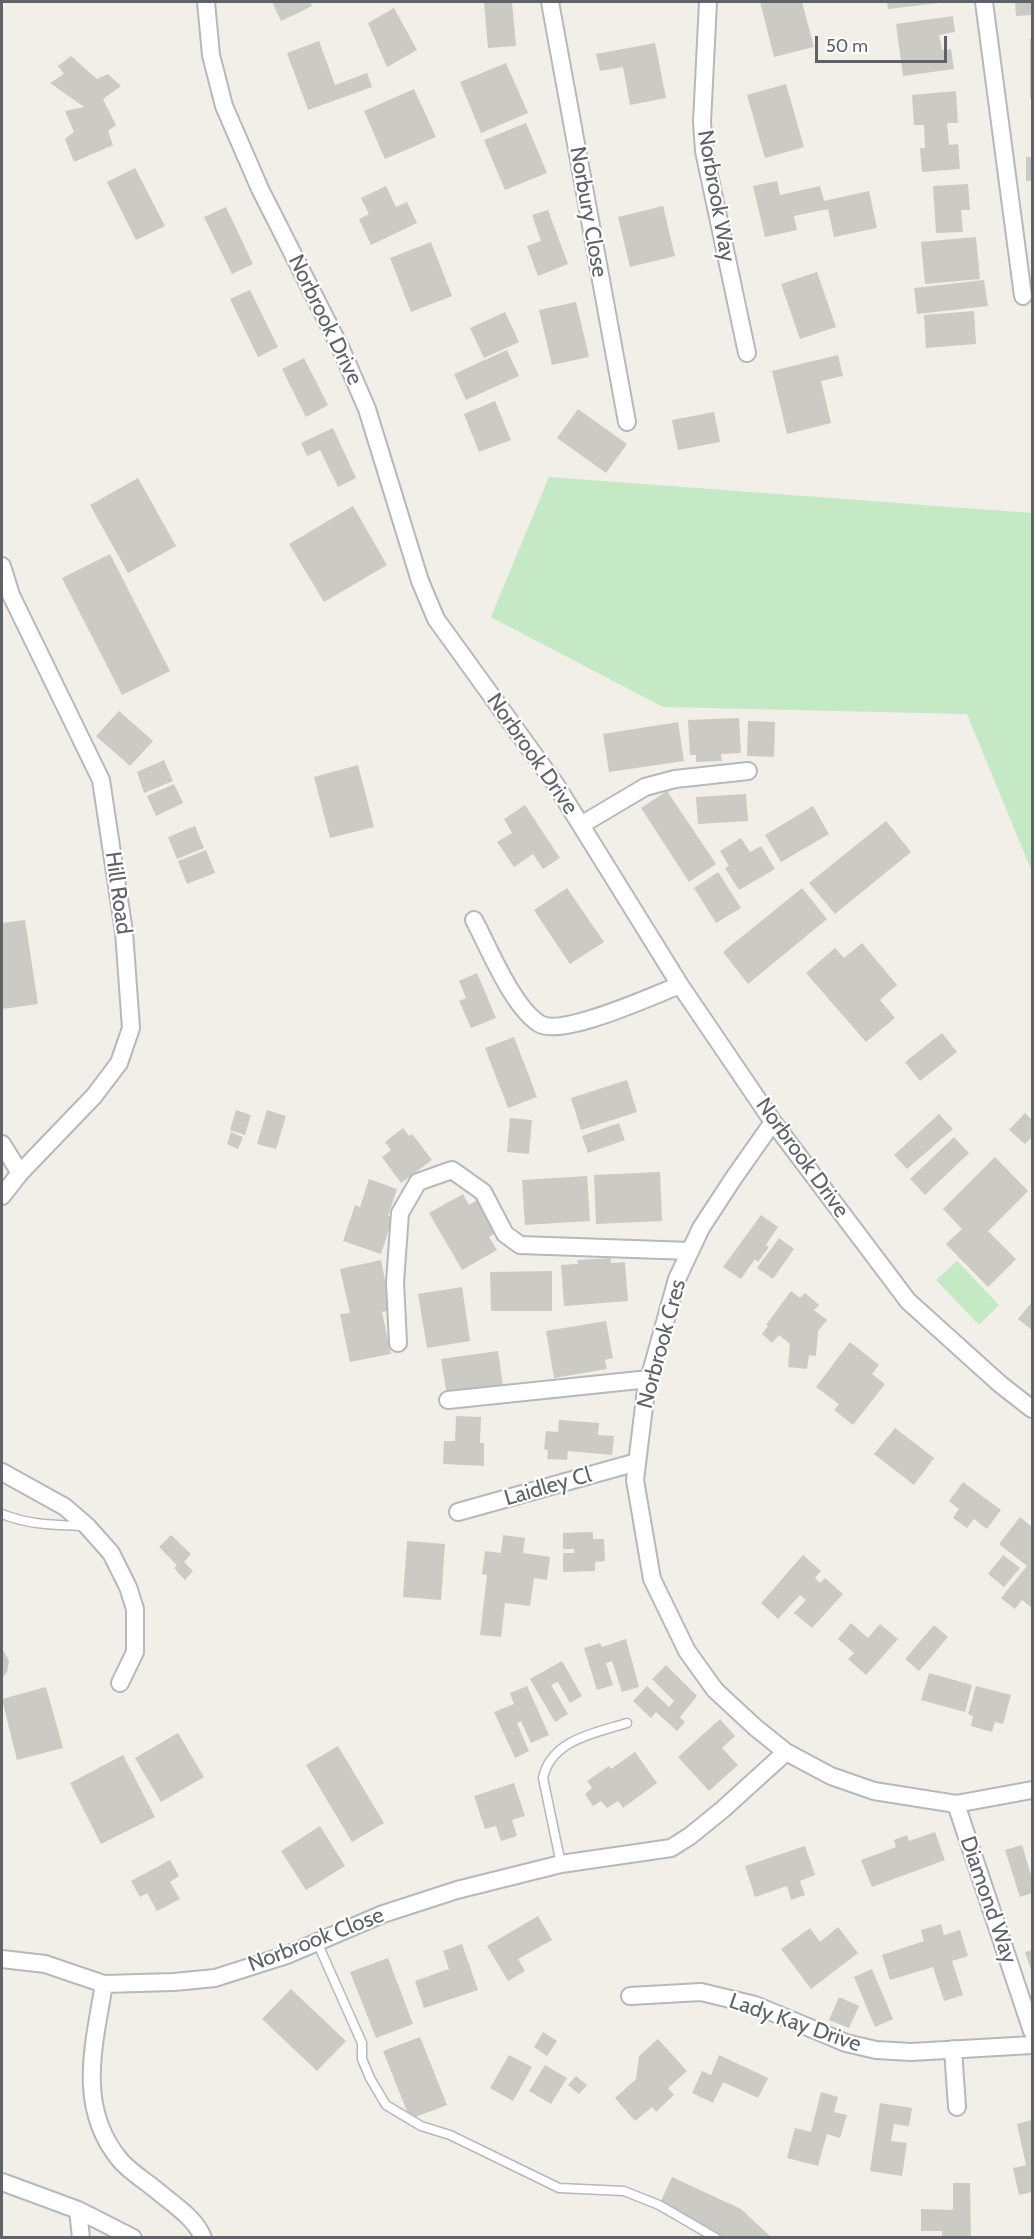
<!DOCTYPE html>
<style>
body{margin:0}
#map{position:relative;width:1034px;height:2239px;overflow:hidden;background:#f1efe8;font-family:Cabin,sans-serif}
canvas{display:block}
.frame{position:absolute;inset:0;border:3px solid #5f6368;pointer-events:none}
.scale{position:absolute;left:815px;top:36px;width:132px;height:27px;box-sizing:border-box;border:3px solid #5f6368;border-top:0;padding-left:8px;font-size:18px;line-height:21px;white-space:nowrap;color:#5f6368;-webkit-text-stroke:4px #fff;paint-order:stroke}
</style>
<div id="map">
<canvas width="1034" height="2239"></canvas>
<div class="frame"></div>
<div class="scale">50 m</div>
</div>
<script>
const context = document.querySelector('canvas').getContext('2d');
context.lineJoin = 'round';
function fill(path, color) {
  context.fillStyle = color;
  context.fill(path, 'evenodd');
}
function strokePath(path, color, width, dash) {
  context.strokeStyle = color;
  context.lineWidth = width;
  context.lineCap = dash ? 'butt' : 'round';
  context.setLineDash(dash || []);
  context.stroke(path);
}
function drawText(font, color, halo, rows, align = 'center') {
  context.font = font + ' Cabin,sans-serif';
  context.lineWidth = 4.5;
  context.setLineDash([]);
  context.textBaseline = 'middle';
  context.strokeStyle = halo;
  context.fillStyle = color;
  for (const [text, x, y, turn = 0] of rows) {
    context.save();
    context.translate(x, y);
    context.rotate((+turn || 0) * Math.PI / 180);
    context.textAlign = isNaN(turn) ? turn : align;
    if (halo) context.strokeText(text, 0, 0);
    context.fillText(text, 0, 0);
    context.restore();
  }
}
const green = new Path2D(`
 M549,477L1032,513V872L967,714L663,707L491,617Z
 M957,1261L999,1305L979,1325L936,1280Z`);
const building = new Path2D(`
 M272,2H310L312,6L281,21Z
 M484,2H512L516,46L488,48Z
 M760,2H802L814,47L774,57Z
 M887,2H939V3L888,9Z
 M1015,2H1032V15L1016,16Z
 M394,8L417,50L387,67L368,23Z
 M953,16L955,32L939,35L942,50L951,49L954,69L903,76L896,24Z
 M1030,38H1032V99H1030Z
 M319,41L335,85L367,73L372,87L308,110L287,53Z
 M655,43L666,98L630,105L623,67L600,71L596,54Z
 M71,56L97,79L108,74L121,86L103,99L116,125L108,131L113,145L74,162L65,139L74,132L65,111L84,107L50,83L64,74L58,66Z
 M506,63L528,113L481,133L460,82Z
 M786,84L804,147L765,158L747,95Z
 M414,89L436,137L385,159L364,111Z
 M956,91L958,123H947L949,145L958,144L960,169L922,172L920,148H925L924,125H914L912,95Z
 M526,123L547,173L505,190L484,140Z
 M1026,157H1032V181H1026Z
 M135,168L165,226L136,240L107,182Z
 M777,181L780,195L820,186L824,201L869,191L877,228L834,237L828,209L794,216L797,230L765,237L753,186Z
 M968,184L970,210H961L963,232L936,233L933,186Z
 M386,186L396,207L407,202L417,223L371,245L359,219L369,214L361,198Z
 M663,206L675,256L630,267L618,217Z
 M226,207L253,264L232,274L204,217Z
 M548,210L568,264L538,276L527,246L541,241L532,215Z
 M976,237L980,279L925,284L921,242Z
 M431,242L452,296L411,312L390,258Z
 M817,272L836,327L800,339L781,284Z
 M984,280L988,306L917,314L914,288Z
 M250,290L278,347L258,357L230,299Z
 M576,302L589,357L552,365L539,310Z
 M974,311L976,344L926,348L924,315Z
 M505,312L519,342L484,358L470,328Z
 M507,350L519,376L466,400L454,374Z
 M838,355L843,376L821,381L831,423L787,434L772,371Z
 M304,358L328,405L306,417L282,369Z
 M495,401L511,440L479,452L464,414Z
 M578,409L627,444L606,473L557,438Z
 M714,412L720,442L678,450L672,420Z
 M333,428L356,478L338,487L320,450L307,456L301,443Z
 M138,478L176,546L128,573L90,505Z
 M353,506L387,565L324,602L289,544Z
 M110,554L170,671L122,695L62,578Z
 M119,711L153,741L130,766L96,736Z
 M739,718L741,753L721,754L722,761L696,762V755H690L688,720Z
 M748,721L775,722L774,757L747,756Z
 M678,722L684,761L609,772L603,734Z
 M164,760L173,781L144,793L137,772Z
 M358,765L374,827L330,838L314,777Z
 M174,784L183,803L156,816L147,796Z
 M667,791L716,864L689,882L641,808Z
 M746,794L748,821L698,824L696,797Z
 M525,805L560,858L543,869L533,854L514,867L497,842L512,833L504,819Z
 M813,806L829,834L781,862L765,835Z
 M886,821L911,852L835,914L809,883Z
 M195,826L204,848L177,859L168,837Z
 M741,838L750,852L761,846L775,869L739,890L725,868L729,866L720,851Z
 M206,850L215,873L187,884L178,861Z
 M718,872L741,908L716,923L694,888Z
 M567,888L604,942L570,964L534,910Z
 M802,888L827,919L748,984L723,952Z
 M25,920L38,1004L2,1009V923Z
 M862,943L897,985L880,1000L895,1018L866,1042L806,973L835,948L844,958Z
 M477,973L496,1018L471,1028L459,1001L466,998L459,981Z
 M942,1033L957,1052L920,1081L905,1062Z
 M514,1037L537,1097L508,1108L485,1048Z
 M627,1080L637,1112L581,1130L571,1098Z
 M236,1110L251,1115L245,1135L230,1130Z
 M267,1110L286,1116L276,1149L257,1144Z
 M1025,1113L1032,1120V1137L1025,1144L1009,1130Z
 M939,1114L953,1129L907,1169L894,1155Z
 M510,1118L532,1120L529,1154L507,1152Z
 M619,1123L625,1140L588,1153L582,1136Z
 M403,1128L409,1136L412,1134L432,1160L401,1183L382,1157L391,1150L385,1142Z
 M231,1132L243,1137L238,1149L227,1144Z
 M954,1137L969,1153L925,1195L910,1179Z
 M995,1157L1028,1191L988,1231L1016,1259L988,1287L946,1244L962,1229L943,1209Z
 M660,1172L662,1221L596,1224L594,1175Z
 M587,1176L590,1221L525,1225L522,1180Z
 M369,1179L397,1189L388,1216L393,1217L381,1254L343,1241L355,1205L360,1207Z
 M463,1194L469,1205L479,1199L498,1231L489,1237L497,1250L462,1270L429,1213Z
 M761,1215L778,1227L766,1245L769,1247L758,1262L755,1259L741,1279L723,1267Z
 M779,1238L794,1249L773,1279L757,1268Z
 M611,1258V1263L625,1262L628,1301L564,1306L561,1265L578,1264L577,1260Z
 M381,1260L391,1310L382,1312L391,1354L350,1362L340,1314L350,1313L340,1269Z
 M552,1271V1311H491L490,1272Z
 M462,1287L470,1341L427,1348L418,1294Z
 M791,1291L800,1298L805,1293L819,1305L814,1310L827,1320L818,1331L816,1356L809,1355L807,1369L788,1367L790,1344L779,1335L772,1343L762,1334L768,1326L766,1325Z
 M1032,1302V1330L1018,1319Z
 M606,1321L613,1358L605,1360L607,1369L554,1378L546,1331Z
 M850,1342L879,1365L872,1374L885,1384L853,1425L834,1410L839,1404L816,1387Z
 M498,1351L503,1386L447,1395L441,1359Z
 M456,1416L481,1417L480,1443H484V1466L443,1464L444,1441H455Z
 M559,1420L599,1423L598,1435L614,1436L612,1455L568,1451L567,1460L547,1459L548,1450L544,1449L546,1431L558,1432Z
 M895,1428L934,1458L914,1485L874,1454Z
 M963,1482L1001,1510L987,1529L974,1519L967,1528L953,1518L959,1509L949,1501Z
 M1020,1517L1032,1527V1608L1022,1600L1015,1609L1001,1598L1027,1566L999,1544Z
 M593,1532V1539H604L605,1561L595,1562V1571L563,1572V1553H574V1549H563V1533Z
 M171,1535L191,1554L184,1562L193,1571L185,1580L174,1568L177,1565L159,1547Z
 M503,1535L525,1538L523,1553L550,1557L547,1580L534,1578L530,1606L505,1603L501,1637L480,1635L487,1575L482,1574L485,1551L501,1553Z
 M407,1541L445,1544L441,1600L403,1597Z
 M803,1555L821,1571L815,1578L820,1583L825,1578L843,1594L812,1628L794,1613L806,1600L800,1595L778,1619L761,1603Z
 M1003,1555L1020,1568L1004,1587L988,1574Z
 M851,1623L868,1638L880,1624L898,1639L866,1675L848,1659L854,1653L838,1639Z
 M934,1625L948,1637L919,1671L905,1659Z
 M626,1639L639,1687L622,1692L612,1661L606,1663L613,1685L597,1690L584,1648L600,1643L602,1647Z
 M2,1648L9,1661L7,1672L2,1678Z
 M562,1661L582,1696L570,1703L558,1682L551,1685L568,1714L555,1722L530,1679Z
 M666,1665L697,1696L680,1717L685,1722L677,1731L656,1712L651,1718L633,1701L647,1686L669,1707L674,1701L652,1679Z
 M929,1673L972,1685L965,1712L921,1700Z
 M527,1686L549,1735L531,1743L521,1721L517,1723L529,1751L515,1758L494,1712L514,1704L510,1693Z
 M976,1686L1011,1695L1003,1724L995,1722L992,1732L971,1726L973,1716L968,1714Z
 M46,1687L63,1748L17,1760L2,1699Z
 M720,1719L735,1736L722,1748L738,1765L709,1791L678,1757Z
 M178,1733L204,1777L161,1802L135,1758Z
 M338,1746L384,1823L352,1842L306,1765Z
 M635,1752L657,1783L623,1808L618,1801L607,1808L601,1801L593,1806L585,1794L592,1788L587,1781L609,1766L611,1769Z
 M123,1755L155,1817L101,1844L70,1783Z
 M514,1783L525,1816L512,1820L517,1836L501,1841L496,1826L485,1829L474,1796Z
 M320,1826L345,1866L306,1890L281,1851Z
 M935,1832L945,1860L872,1887L861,1860L896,1847L894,1840L907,1835L909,1841Z
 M1022,1845L1032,1878V1893L1020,1897L1005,1850Z
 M805,1846L815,1875L800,1881L805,1895L791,1900L787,1886L755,1897L745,1866Z
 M170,1860L179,1876L170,1882L180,1899L157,1911L147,1893L140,1897L131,1881Z
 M538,1916L552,1940L518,1959L525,1971L508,1981L487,1946Z
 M941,1924L944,1935L960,1930L968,1956L952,1961L963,1995L944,2001L933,1967L890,1980L882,1955L924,1941L921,1930Z
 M838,1927L858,1953L811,1989L781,1949L810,1928L820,1942Z
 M462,1944L478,1990L424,2008L415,1981L449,1969L443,1951Z
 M1032,1950V1973L1025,1952Z
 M388,1958L413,2024L376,2038L350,1972Z
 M872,1969L893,2019L875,2027L854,1977Z
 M291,1989L346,2041L317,2071L262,2019Z
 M839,1997L859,2006L849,2028L829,2020Z
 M543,2032L557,2041L547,2056L534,2047Z
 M420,2037L447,2105L410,2119L383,2051Z
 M658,2039L687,2071L668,2088L674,2095L656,2112L652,2107L635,2121L615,2098L636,2079L639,2056Z
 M509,2055L532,2067L513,2101L490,2088Z
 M719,2055L768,2078L758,2098L723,2082L713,2103L692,2093L702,2071L711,2075Z
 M545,2065L567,2078L551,2104L529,2091Z
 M576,2076L587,2085L579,2094L568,2085Z
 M821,2092L838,2097L834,2112L847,2115L840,2138L827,2134L818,2166L787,2158L795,2128L811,2132Z
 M880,2103L912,2108L909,2126L894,2124L891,2141L907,2143L902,2176L870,2171Z
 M1032,2120V2192L1019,2195L1013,2168L1026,2165L1017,2124Z
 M672,2177L741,2209L772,2238H724L659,2205Z
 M953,2183H970L971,2238H942V2231H921V2209L953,2210Z`);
const service = new Path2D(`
 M2,1514C29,1525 55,1525 84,1526
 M561,1864L543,1778C551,1740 595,1733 627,1723
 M317,1942L362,2043V2059L370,2078L386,2105L421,2126L450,2135L559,2188L624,2191L659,2205L716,2238`);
const minor = new Path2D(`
 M206,2L211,55L224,106L260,189L341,349L367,409L420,581L436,619L556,785L680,985L773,1122L908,1301L1000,1384L1032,1409
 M550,2L627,422
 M708,2L702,122L704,151L747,353
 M984,2L1023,296
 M2,566L11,595L101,780L124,932L131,1028L119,1063L94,1096L20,1173L2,1196
 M581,825L645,787L675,779L748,771
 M474,920C489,948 513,1008 540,1024C563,1037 654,995 680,985
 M773,1122L733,1179L701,1228L677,1279L646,1390L635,1480L652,1579L687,1651L715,1690L756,1728L786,1752L831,1776L874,1791L956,1804L1032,1790
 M2,1144L20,1173
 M398,1343L395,1282L400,1213L418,1182L452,1170L483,1192L505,1234L520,1245L690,1251
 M448,1400L649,1379
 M2,1472L65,1507L87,1526L111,1553L128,1587L135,1609V1652L120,1683
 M458,1512L637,1462
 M956,1804L1032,2031
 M2,1959L45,1964L104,1984L174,1982L215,1978L287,1955L383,1914L457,1890L561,1864L671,1848L690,1836L722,1810L786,1752
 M104,1984C94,2045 76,2107 120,2160C129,2171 144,2180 155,2189C171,2203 195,2217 203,2238
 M630,1996L701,1992L755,2005L846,2043L876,2050L911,2052L1032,2045
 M953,2049L957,2107
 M2,2182L78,2210L133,2238
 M78,2210L81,2238`);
const streetNames = [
 ["Norbrook Way",716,196,80],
 ["Norbury Close",588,212,80],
 ["Norbrook Drive",325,320,64],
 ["Norbrook Drive",532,754,55],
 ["Hill Road",118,893,82],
 ["Norbrook Drive",802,1158,54],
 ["Norbrook Cres",662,1344,-75],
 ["Laidley Cl",548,1487,-16],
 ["Diamond Way",988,1900,71],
 ["Norbrook Close",316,1940,-21],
 ["Lady Kay Drive",795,2023,19]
];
fill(green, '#c5e8c5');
fill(building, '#cccac5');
strokePath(service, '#b5b8bc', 11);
strokePath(minor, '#b5b8bc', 20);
strokePath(service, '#fff', 8);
strokePath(minor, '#fff', 16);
drawText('22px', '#5f6368', '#fff', streetNames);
</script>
